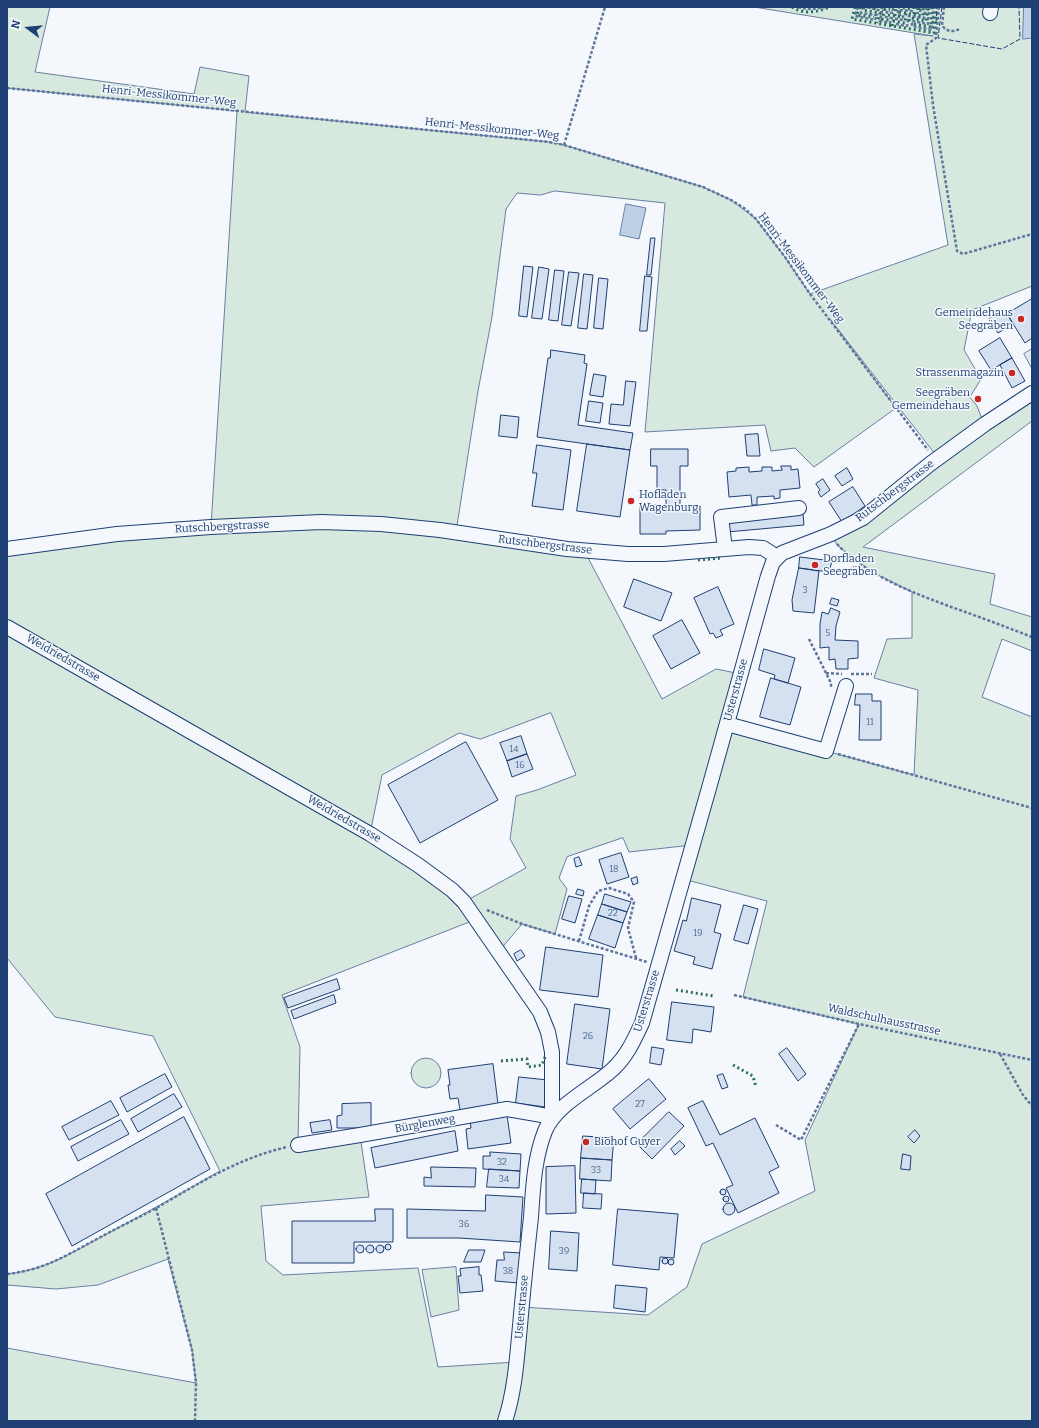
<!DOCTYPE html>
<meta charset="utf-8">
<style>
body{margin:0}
#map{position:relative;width:1039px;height:1428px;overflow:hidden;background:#f4f7fb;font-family:Bitter,serif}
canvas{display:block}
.frame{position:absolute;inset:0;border:8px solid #1d3f73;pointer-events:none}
.north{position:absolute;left:8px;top:8px;width:40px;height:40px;-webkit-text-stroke:3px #f4f7fb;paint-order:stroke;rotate:286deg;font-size:11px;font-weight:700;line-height:16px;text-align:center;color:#1d3f73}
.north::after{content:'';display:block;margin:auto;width:14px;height:18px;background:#1d3f73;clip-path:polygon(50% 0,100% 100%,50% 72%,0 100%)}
</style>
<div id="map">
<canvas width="1039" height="1428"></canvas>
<div class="frame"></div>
<div class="north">N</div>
</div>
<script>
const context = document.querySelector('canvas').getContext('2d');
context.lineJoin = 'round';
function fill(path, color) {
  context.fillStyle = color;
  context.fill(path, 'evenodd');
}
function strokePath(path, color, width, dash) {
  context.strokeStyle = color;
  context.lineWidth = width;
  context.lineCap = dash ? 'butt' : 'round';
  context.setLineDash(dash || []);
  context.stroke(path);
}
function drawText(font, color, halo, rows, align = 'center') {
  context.font = font + ' Bitter,serif';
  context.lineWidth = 3;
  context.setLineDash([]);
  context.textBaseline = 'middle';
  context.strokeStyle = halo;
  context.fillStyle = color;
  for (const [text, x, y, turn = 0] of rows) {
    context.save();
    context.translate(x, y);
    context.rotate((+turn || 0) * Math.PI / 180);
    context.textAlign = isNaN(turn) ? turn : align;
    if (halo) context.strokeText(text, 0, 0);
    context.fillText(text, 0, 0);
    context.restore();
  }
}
const green = new Path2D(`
 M7,7H50L35,72L194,94L200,67L249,76L245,112L550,142L564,145L703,187L731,200L756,219L785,257L810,294L948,245L914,34L933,36L754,7H1032V286L972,310L964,350L981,379L970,397L977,406L984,424L1032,393V421L863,547L995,574L990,604L1032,617V651L1002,639L982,697L1032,717V1421H7V1348L196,1383L192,1350L168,1259L98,1285L56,1289L7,1285V1274C46,1270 71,1253 105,1235C144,1214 182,1193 220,1171L153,1036L55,1017L7,958V549L211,526L237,111L7,88ZM555,191L665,203L645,432L765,425L771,451L795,448L814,467L896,408L830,319L935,454L863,518L831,534L837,545L855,560L880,576L912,592V638L887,639L874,678L918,690L914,775L727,724L741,674L716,669L662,699L584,550L456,532L478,391L492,317L506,209L517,193L540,195ZM551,713L576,775L537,790L516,796L510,839L526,868L464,902L370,834L382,775L459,733L480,739ZM623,838L629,852L692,845L683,879L767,901L743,997L859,1024L805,1140L815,1191L702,1244L687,1287L648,1315L522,1307L516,1362L438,1367L418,1268L283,1275L266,1261L261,1206L369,1197L360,1135L298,1145L300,1047L282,995L477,919L499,951L522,924L555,934L567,889L559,878L567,857Z
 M411 1073a15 15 0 1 1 30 0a15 15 0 1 1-30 0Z
 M456,1267L459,1310L431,1317L422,1270Z`);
const parking = new Path2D(`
 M1032,349V369L1024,354Z`);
const water = new Path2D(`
 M1024,7H1032V38L1023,39Z
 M626,204L646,208L639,239L620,235Z`);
const building = new Path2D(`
 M651,238H655L651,275H647Z
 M524,266L533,267L527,317L519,316Z
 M539,267L549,269L542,319L532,318Z
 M555,270L564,271L558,321L549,320Z
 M569,272L579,273L571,326L562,325Z
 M584,274L593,275L587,329L578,328Z
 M645,276L652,277L647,331H640Z
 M599,278L608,279L603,329L594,328Z
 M1032,299V338L1025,343L1007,314Z
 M1005,310L1013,324L998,333L989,319Z
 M1000,338L1012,358L991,370L979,351Z
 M551,350L585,355L584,363L587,364L578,425L633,433L630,450L537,437L548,358H550Z
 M1012,358L1025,381L1012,388L1000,365Z
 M594,374L606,376L603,397L590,395Z
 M626,381L636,382L630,426L609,424L611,404L623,405Z
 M589,401L603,403L600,423L586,421Z
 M501,415L519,417L517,438L499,436Z
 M758,434L760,456H747L745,435Z
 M587,444L630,450L620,517L577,511Z
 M537,445L571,450L563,510L532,506L537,473H533Z
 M651,449H688V466H680V506H700V530L666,531V534H640V505H666V490H657V466H651Z
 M781,466H791V470L798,469L800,488L780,490V498L774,499V496L757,497V505H752L751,495L729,497L727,472L736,471V468L749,467V472L762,471V467H772V471L782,470Z
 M847,468L853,479L842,486L835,476Z
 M823,479L830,490L821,497L818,492L820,490L816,484Z
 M853,487L865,506L842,522L829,502Z
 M803,514L804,525L727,532L726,521Z
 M800,557L832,561L829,572L799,568Z
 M799,568L819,571L814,613L793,611L792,600L794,590Z
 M634,579L672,593L661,621L624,607Z
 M718,587L734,624L720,630L723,635L716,638L713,633L710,634L694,598Z
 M832,598L839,600L837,606L830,604Z
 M831,608L840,612L836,626L835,640L858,641V658L848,659V669H836L835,659L829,660V647L820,648V624L822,612L828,614Z
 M682,620L700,653L671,669L653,636Z
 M764,649L795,658L788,683L774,679L775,675L759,670Z
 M771,678L801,687L790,725L760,717Z
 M856,694H872V701H881V740H859L860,705H855Z
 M521,736L527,754L507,761L500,743Z
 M466,742L498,800L420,843L388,785Z
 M527,754L533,769L512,777L507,761Z
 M621,853L629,877L607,884L599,860Z
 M579,857L582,865L576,867L574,859Z
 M637,877L638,883L633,885L631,879Z
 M578,889L584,891L583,896L576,894Z
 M605,894L631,902L627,912L602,904Z
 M569,896L582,899L575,923L562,919Z
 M692,898L721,905L714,932L721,934L712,969L693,964L695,957L674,951L683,920L686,921Z
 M602,904L627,912L623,923L598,915Z
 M744,905L758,909L748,944L734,940Z
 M598,915L623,923L615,948L589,939Z
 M546,947L603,955L598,997L540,990Z
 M521,950L525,956L517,961L514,954Z
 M337,979L340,989L288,1008L284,998Z
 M334,995L336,1003L294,1019L291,1011Z
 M672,1002L714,1007L711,1032L693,1029L692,1043L667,1040Z
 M575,1004L610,1009L602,1069L567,1064Z
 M652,1047L664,1049L661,1065L650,1063Z
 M787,1048L806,1074L798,1081L779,1054Z
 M493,1064L498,1104L468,1112V1109L460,1110L458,1098L450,1099L448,1085H450L448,1070Z
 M165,1074L172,1087L127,1112L120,1098Z
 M723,1074L728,1087L722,1089L717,1076Z
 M519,1077L548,1080L545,1107L516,1103Z
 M649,1079L666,1099L630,1129L613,1109Z
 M174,1094L182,1107L138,1132L131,1119Z
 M111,1101L119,1115L69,1140L62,1127Z
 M703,1101L720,1135L755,1118L779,1167L769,1172L779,1193L738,1213L726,1188L733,1185L713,1143L706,1146L688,1108Z
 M371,1103V1128H337V1116L342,1115V1104Z
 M669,1112L684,1126L652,1159L637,1144Z
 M507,1115L511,1143L468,1149L466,1129L471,1128L470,1120Z
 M184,1117L210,1169L72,1246L46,1194Z
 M121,1120L129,1134L78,1161L71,1147Z
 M330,1120L332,1130L312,1133L310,1123Z
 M915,1130L920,1136L914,1143L908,1137Z
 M455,1131L458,1151L375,1168L371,1148Z
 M583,1136L614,1138L612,1160L581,1158Z
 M680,1141L685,1146L675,1155L671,1149Z
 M490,1152L521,1154L520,1171L483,1169V1156H490Z
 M903,1154L911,1156L910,1170L901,1169Z
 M581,1158L612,1160L611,1181L580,1179Z
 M575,1166L576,1213L546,1214V1167Z
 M431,1167L476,1168L475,1187L424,1186V1177L431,1178Z
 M489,1169L520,1171L519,1188L487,1187Z
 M582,1179L596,1180L595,1194L581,1193Z
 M720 1192a3 3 0 1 1 6 0a3 3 0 1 1-6 0Z
 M584,1193L602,1194L601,1209L583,1208Z
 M486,1195L523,1197L520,1242L459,1238H407V1209L485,1211Z
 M723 1199a3 3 0 1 1 6 0a3 3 0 1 1-6 0Z
 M723 1209a6 6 0 1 1 12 0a6 6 0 1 1-12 0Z
 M375,1209H393V1242H354V1263H292V1221H375Z
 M618,1209L678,1214L674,1258L660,1257L659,1270L613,1265Z
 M551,1231L579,1233L577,1271L549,1269Z
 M385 1247a3 3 0 1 1 6 0a3 3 0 1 1-6 0Z
 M356 1249a4 4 0 1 1 8 0a4 4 0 1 1-8 0Z
 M376 1249a4 4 0 1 1 8 0a4 4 0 1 1-8 0Z
 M366 1249a4 4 0 1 1 8 0a4 4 0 1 1-8 0Z
 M469,1250H485L481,1262H464Z
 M504,1252L521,1253L518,1283L495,1281L497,1260H504Z
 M662 1261a3 3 0 1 1 6 0a3 3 0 1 1-6 0Z
 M668 1262a3 3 0 1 1 6 0a3 3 0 1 1-6 0Z
 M479,1267V1275H481L483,1291L460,1293L458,1276H461L460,1269Z
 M616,1285L647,1288L645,1312L614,1308Z`);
const path = new Path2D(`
 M798,7C808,10 816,9 825,7
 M858,7L855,16L875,20L877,15L861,13L863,7
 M867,7L882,11L880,21L890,23L891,18L903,20V15H898V10L912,11V7
 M888,7L893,8V13L887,12L886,17L891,18
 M917,7V13H920L921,7
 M929,7L928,24L912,21V26L932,30L934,7
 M939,7L936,38L926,45L933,105L957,251L963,254L1032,234
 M944,7L942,26C948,32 952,32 960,29
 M896,24L907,26L909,16L924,18L926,7
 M7,88L549,142L564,145L703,187L731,200L744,208L756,219L785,257L810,294L928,450
 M564,145L605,7
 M837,544C865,575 916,594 954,608C980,617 1006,627 1032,637
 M809,639L831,683V687
 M826,673L842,674
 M851,674H872
 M838,754L1032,808
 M487,910L522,924L647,962
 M579,941L589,906L598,891L609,888L628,894L634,902L628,928L636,958
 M734,995L859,1024L1032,1060
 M1000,1054L1023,1095L1032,1106
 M776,1125L801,1140L859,1024
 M156,1208L192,1350L196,1383L195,1421
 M7,1274C44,1270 65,1256 97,1239C117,1228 138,1218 158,1207C201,1182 239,1158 287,1147`);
const minor = new Path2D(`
 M990,13L991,7
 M7,549L117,534L211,527L321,522L381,524L440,530L567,549L628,554H664L749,547L763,548L777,557
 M725,549L721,517L799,508
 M7,627L370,834L418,865L452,890L464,902L540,1012L548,1032L552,1052V1118
 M727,724L826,751L846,686
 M298,1145L360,1135L507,1109L542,1115L552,1118
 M505,1421C515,1391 517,1357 520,1326C523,1290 527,1254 531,1217C533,1189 534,1159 545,1131C556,1104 593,1088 613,1069C627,1056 634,1040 642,1023L709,788L768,576L773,562L782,553L831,534L863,518L930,464L985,424L1032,393`);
const hedge = new Path2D(`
 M792,7C804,15 818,12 830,7
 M855,7L852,19L934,33L936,7
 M860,7L857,15L874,17
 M864,7L863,10L880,13L877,23
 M869,7L876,9L877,7
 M882,7L881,9L890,10
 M898,7L911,9V7
 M885,9L882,19L889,20
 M919,10V7
 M899,12L923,16V7
 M914,14V7
 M888,15L901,17
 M895,16L896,7
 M909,21L910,18L926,21L928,7
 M914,24L931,27L932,7
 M892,26L893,21L905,23L906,13
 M698,560L721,558
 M676,990L714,996
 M501,1061L527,1059L528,1067L542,1065L545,1057
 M733,1065L753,1076L756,1087`);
const fence = new Path2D(`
 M942,7L938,38L1002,49L1020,39L1019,7
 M936,23L937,7`);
const markers = [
 [1021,319,4,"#c62828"],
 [1012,373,4,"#c62828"],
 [978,399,4,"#c62828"],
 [631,501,4,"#c62828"],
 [815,565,4,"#c62828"],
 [586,1142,4,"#c62828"]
];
const numberNames = [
 ["3",805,590],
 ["5",828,633],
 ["11",870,722],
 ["14",514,749],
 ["16",520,765],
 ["18",614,869],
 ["22",613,913],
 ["19",698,933],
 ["26",588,1036],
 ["27",640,1104],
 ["32",502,1162],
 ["33",596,1170],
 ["34",504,1179],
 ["36",464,1224],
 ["39",564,1251],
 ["38",508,1271]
];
const streetNames = [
 ["Henri-Messikommer-Weg",169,96,6],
 ["Henri-Messikommer-Weg",492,129,6],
 ["Henri-Messikommer-Weg",801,268,53],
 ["Rutschbergstrasse",895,491,-37],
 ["Rutschbergstrasse",222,527,-3],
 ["Rutschbergstrasse",545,545,7],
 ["Weidriedstrasse",63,658,30],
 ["Usterstrasse",736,690,-75],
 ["Weidriedstrasse",344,819,30],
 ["Usterstrasse",647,1001,-73],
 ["Waldschulhausstrasse",884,1020,12],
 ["Bürglenweg",425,1124,-10],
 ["Usterstrasse",522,1307,-85]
];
const poiNames = [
 ["Gemeindehaus",1013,313],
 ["Seegräben",1013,326],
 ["Strassenmagazin",1004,373],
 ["Seegräben",970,393],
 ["Gemeindehaus",970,406],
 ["Hofladen",639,495,"left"],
 ["Wagenburg",639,508,"left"],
 ["Dorfladen",823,559,"left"],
 ["Seegräben",823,572,"left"],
 ["Biohof Guyer",594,1142,"left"]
];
fill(green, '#d7e8df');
strokePath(green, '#687fa3', 1);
fill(parking, '#e3e8f0');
strokePath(parking, '#687fa3', 1);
fill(water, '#bed0e5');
strokePath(water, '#687fa3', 1);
fill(building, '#d5e0f0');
strokePath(building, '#1d3f73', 1);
strokePath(minor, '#1d3f73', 16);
strokePath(path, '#5e769c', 2.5, [3, 2]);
strokePath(minor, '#f4f7fb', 14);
strokePath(hedge, '#2c6c60', 3, [2, 3]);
strokePath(fence, '#1d3f73', 1, [5, 2]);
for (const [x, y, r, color] of markers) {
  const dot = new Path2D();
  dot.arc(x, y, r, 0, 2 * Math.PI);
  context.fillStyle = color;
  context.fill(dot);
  strokePath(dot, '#f4f7fb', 1.5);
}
drawText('9px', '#4b6792', null, numberNames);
drawText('11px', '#1d3f73', '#f4f7fb', streetNames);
drawText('11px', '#1d3f73', '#f4f7fb', poiNames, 'right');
</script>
